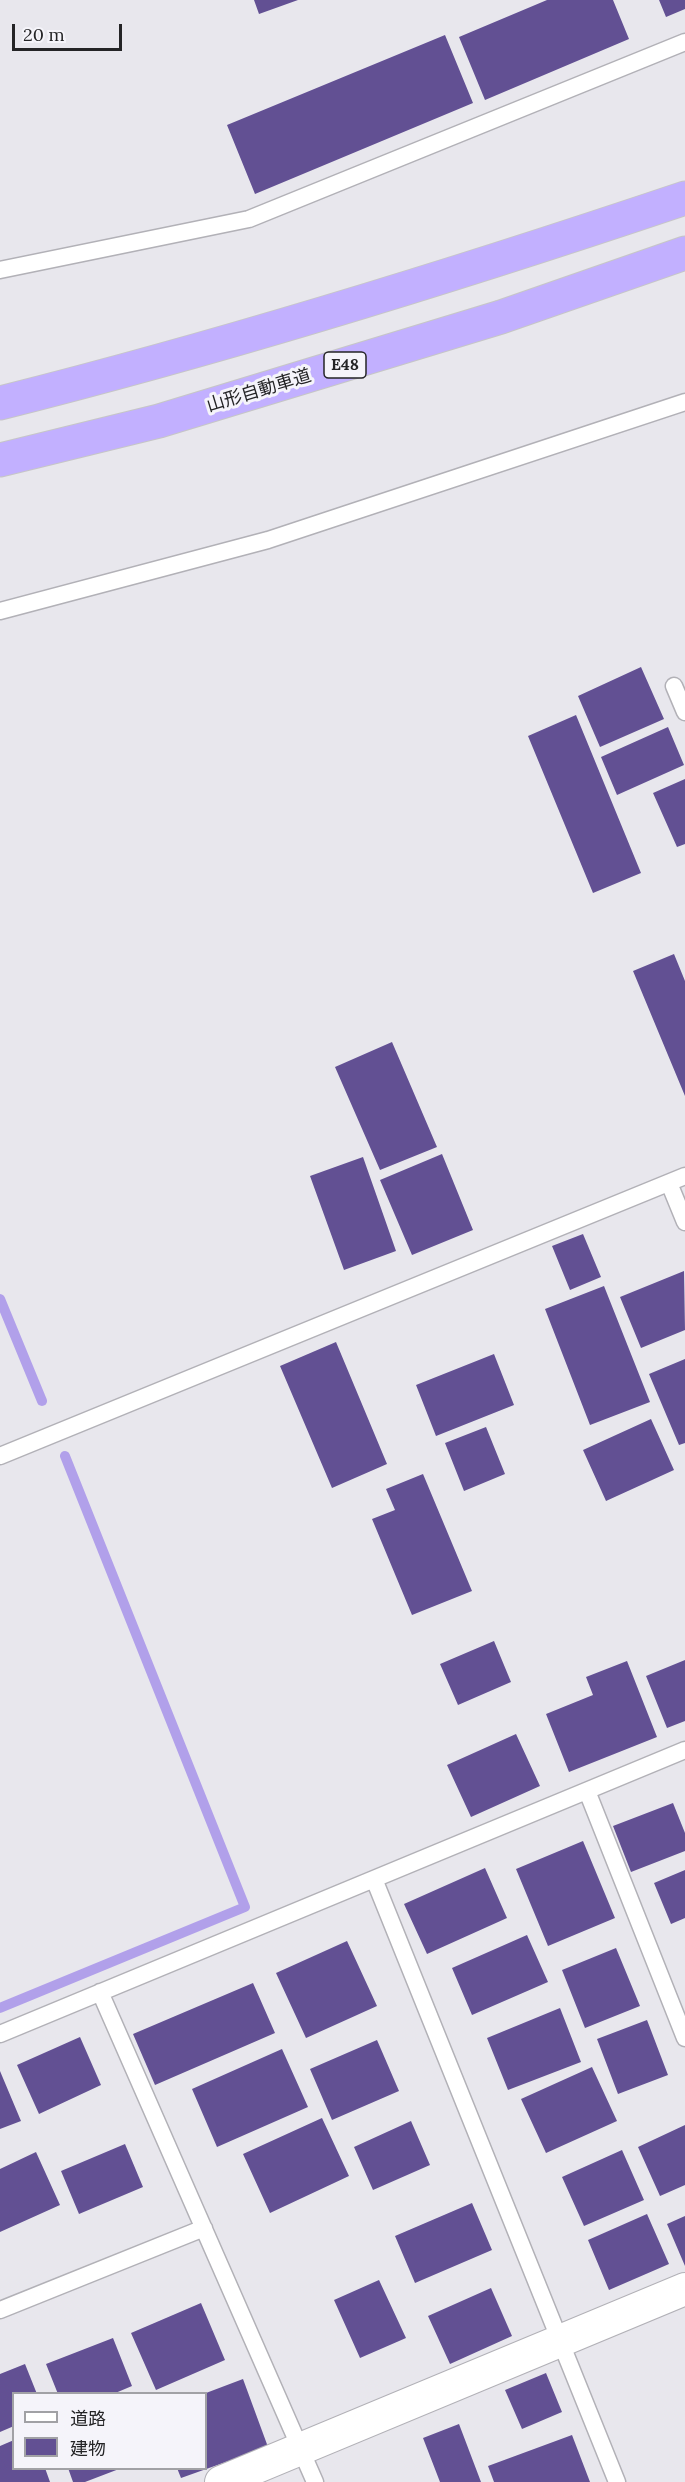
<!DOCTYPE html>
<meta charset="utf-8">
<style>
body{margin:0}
#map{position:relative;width:685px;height:2482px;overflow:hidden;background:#e8e7ed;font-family:Lora,"Noto Sans JP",serif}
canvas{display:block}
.legend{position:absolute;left:12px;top:2392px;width:195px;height:78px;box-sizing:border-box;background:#f5f4fa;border:2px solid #a1a1a5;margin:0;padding:8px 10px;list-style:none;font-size:18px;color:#242426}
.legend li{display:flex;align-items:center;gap:12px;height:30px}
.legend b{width:30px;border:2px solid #a1a1a5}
.scale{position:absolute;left:12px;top:24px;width:110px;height:27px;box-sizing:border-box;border:3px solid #242426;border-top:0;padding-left:8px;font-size:18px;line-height:21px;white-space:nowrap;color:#242426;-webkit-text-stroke:4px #f5f4fa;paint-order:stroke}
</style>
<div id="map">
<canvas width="685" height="2482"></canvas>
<ul class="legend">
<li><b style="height:8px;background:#fff"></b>道路</li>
<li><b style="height:16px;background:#625093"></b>建物</li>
</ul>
<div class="scale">20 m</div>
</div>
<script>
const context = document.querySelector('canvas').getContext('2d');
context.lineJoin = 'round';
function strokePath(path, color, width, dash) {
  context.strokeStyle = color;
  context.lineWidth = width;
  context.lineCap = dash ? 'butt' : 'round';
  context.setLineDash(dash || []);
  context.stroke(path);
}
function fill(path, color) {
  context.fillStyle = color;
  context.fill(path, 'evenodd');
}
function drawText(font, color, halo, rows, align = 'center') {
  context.font = font + ' Lora,"Noto Sans JP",serif';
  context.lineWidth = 6;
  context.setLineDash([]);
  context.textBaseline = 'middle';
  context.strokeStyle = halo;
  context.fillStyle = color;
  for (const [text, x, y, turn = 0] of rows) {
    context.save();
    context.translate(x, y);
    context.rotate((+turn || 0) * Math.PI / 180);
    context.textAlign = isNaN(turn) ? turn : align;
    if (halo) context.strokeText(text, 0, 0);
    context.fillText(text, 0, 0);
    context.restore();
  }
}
const stream = new Path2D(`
 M0,1299L42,1401
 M0,2008L245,1907L65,1456`);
const building = new Path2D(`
 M254,0H298L259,14Z
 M547,0H613L629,39L485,100L459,37Z
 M659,0H685V9L666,17Z
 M445,35L473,103L255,194L227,125Z
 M641,667L664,719L600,747L578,696Z
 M576,715L641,873L593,893L528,736Z
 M668,727L684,765L617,795L601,757Z
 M685,779V844L677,847L653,793Z
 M674,954L685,981V1096L633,971Z
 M392,1042L437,1147L380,1170L335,1067Z
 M442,1154L473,1230L412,1255L380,1180Z
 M363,1157L396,1251L344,1270L310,1176Z
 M583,1234L601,1277L570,1290L552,1246Z
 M684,1271L685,1330L641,1348L620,1297Z
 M604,1286L650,1402L590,1425L545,1309Z
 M336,1342L387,1464L332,1488L280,1366Z
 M494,1354L514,1405L436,1436L416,1385Z
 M685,1359V1443L679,1445L649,1374Z
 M651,1419L674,1470L606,1501L583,1450Z
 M486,1427L505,1474L464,1491L445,1443Z
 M423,1474L472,1591L412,1615L372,1519L395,1510L386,1489Z
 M494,1641L511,1682L458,1705L440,1664Z
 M685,1660V1721L667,1728L646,1676Z
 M627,1661L657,1737L569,1772L546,1714L593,1695L586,1677Z
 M516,1734L540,1786L471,1817L447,1765Z
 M673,1803L685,1833V1851L631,1872L613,1826Z
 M583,1841L615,1918L548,1946L516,1869Z
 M485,1868L507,1918L427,1954L404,1904Z
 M685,1870V1918L671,1924L654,1883Z
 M527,1935L548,1982L472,2015L452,1968Z
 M347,1941L377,2006L306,2038L276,1973Z
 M616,1948L640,2006L585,2028L562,1970Z
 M253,1983L275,2033L155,2085L133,2034Z
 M560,2008L581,2062L508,2090L487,2038Z
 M647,2020L668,2075L618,2094L597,2039Z
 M80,2037L101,2085L39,2114L17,2065Z
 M377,2040L399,2091L332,2120L310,2069Z
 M282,2049L308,2107L217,2147L192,2089Z
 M592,2067L617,2121L546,2153L521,2099Z
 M0,2071L21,2121L0,2129Z
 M322,2118L349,2176L270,2213L243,2154Z
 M411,2121L430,2165L373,2190L354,2147Z
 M685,2125V2185L660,2196L638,2147Z
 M125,2144L143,2187L79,2214L61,2171Z
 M622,2150L644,2200L584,2226L562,2177Z
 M36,2152L60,2205L0,2232V2169Z
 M472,2203L492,2250L415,2283L395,2236Z
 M647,2214L669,2264L609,2290L588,2240Z
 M685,2216V2266L667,2224Z
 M379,2280L406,2338L360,2358L334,2300Z
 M491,2288L512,2336L450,2364L428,2316Z
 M201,2303L225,2360L156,2390L131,2333Z
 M113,2338L132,2386L113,2394H58L46,2364Z
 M25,2364L37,2394H14V2426L0,2432V2374Z
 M546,2373L562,2412L522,2429L505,2390Z
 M243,2379L268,2447L181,2478L177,2468H206V2393Z
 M459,2424L481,2482H440L423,2438Z
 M572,2435L590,2482H494L488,2466Z
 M14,2440V2468H45L50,2482H0V2446Z
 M68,2468H119V2469L85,2482H73Z`);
const service = new Path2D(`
 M0,270L249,219L685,42
 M0,611L268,540L685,402
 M674,686L685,712
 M669,1183L685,1222
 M0,1456L685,1176
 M587,1791L685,2038
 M374,1879L617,2482
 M100,1992L315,2482
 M0,2034L685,1750
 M0,2310L204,2228`);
const minor = new Path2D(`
 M221,2482L685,2289`);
const motorway = new Path2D(`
 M0,403C231,345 459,274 685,198
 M0,460L159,421L501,317L685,253`);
const shields = [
 [345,365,42]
];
const shieldNames = [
 ["E48",345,365]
];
const streetNames = [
 ["山形自動車道",259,391,-17]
];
strokePath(stream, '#b1a0ea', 10);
fill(building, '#625093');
strokePath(service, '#b2b1b7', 19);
strokePath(minor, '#b2b1b7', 34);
strokePath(motorway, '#c6c6c7', 35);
strokePath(service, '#fff', 16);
strokePath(minor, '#fff', 32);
strokePath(motorway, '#c2b0ff', 33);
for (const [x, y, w] of shields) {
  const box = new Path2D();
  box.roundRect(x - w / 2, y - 13, w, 26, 4.5);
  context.fillStyle = '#f5f4fa';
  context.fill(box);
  strokePath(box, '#242426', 1.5);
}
drawText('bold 16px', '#242426', null, shieldNames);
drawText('18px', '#242426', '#f5f4fa', streetNames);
</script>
